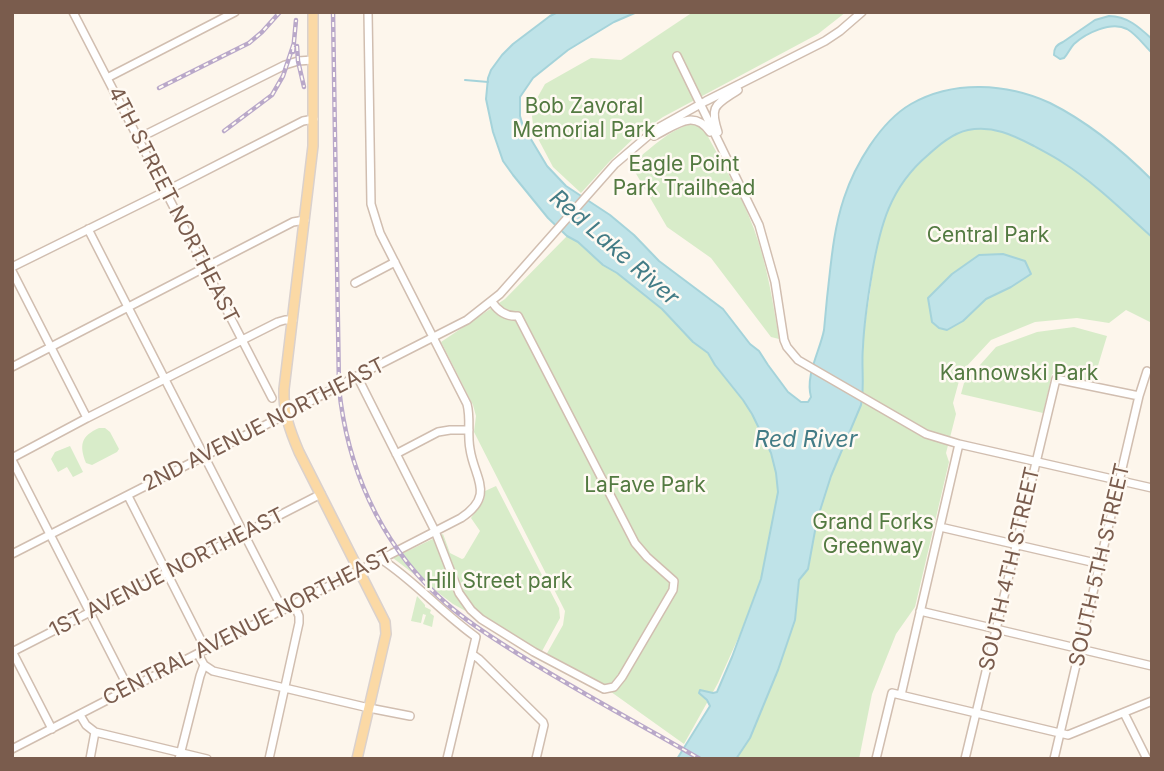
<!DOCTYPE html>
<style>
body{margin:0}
#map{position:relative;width:1164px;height:771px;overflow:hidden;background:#fdf6ec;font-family:Inter,sans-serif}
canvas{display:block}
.frame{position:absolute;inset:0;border:14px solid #7a5c4d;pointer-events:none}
</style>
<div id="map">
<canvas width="1164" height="771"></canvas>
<div class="frame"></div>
</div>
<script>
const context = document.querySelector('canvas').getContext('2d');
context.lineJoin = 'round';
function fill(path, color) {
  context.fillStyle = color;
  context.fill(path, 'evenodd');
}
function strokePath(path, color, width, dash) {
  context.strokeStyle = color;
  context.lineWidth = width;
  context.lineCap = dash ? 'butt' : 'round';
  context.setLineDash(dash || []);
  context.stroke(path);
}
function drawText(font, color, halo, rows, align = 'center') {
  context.font = font + ' Inter,sans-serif';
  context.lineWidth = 5;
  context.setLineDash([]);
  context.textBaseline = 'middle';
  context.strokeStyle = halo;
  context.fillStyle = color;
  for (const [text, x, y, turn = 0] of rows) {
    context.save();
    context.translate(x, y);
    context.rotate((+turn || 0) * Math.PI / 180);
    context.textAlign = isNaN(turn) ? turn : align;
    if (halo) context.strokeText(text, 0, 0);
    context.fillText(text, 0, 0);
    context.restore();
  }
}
const green = new Path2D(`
 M693,12H846L818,34L663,117L637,135L610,161L581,193L553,167L534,131L531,109L545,84L591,58L621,60Z
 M693,124L703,127C720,160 741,193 754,229C767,264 773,302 779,339L771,337L711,258L667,227L631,165C647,151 672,127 693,124Z
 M992,128C1015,137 1039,147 1060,161C1094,181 1123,210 1152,237V323L1126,310L1109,323L1077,318L1035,322L991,340L965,368L959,381L953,403L956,414L946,453L949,462L915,607L896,634L872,694L859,759H736L750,738L778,670L795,620L799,580L808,569L817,520L831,476L861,405C865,386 861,366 863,346C864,329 867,311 870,293C877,237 884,192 929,154C940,144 951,135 965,131C973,128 983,129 992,128Z
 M567,236L578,242L603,265L617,273L662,309L693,342L708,353L715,365L743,399L752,414L771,453L776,473L778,492L761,579L740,634L718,683L684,744L607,689L546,655L563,625L565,611L474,432L476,416L473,405L441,342L505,299Z
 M1074,327L1107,336L1093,382L1052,374L1043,413L961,394L964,383L996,347L1037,332Z
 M99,428H105L110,432L119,449L117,452L92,465L86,463C79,445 81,436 99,428Z
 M70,446L83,472L73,477L67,467L58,472L51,459L55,452Z
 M496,486L559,608L560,618L541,653L453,604L393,558L443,534L450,553L462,559L464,558L480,531L471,518L484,500L485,491Z
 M417,596L425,605V607L431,610L430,613L434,616L432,627L423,624L426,615L423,614L421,623L411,621Z`);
const water = new Path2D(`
 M558,12H637L614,22L568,50L533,78L520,97V116L523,126L547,166L566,186L610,215L634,235L659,261L723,309L750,344L759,351L768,365L788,392L801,402H808L811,397C805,375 820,351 824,330C825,319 826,309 827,298C831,264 833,231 844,198C855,165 880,122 911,104C953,80 1007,83 1050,103C1088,122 1122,150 1152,180V237C1123,211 1095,183 1062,162C1053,156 1043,151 1034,146C1013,135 992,125 968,130C953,133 939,145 928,155C890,187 880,226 872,273C868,297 864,322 863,347C861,366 865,386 861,405L831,476L817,520L808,569L799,580L795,620L778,670L750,738L736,759H677L710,706L707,700L699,693L700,690L713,693L717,692L732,657L761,579L778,492L776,473L771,453L752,414L743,400L715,365L708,353L693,342L662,309L617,273L603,265L578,242L567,236L548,218L513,175L503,161L493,132L486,99L488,78L491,70L502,55L513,44L550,16Z
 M1109,16C1127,16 1139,27 1152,39V53C1144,45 1136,34 1127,29C1111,21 1086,33 1074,44C1070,48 1068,54 1064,58L1060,59L1054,55C1054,48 1056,45 1063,42L1095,20Z
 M1003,254L1025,261L1031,274L1011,287L986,299L963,321L947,330L939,328L932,322L928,298L952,274L979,255Z`);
const stream = new Path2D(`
 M465,80L488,82`);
const minor = new Path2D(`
 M73,12L272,398
 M677,56L759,225L775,282L784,340L787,347L798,360L926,434L959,444L1152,488
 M107,78L235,12
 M718,132C709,105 716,105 738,90
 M654,136C675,126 693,108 710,132
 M139,138L285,65L298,61L313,60
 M88,229L283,610
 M12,267L166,191L303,121L314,119
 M12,271L87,418
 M355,283L395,262
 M12,367L293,222L305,220
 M357,376L435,531L459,593L471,610L481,619L534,652L604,689L614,687L622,677L673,590L674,581L647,557L635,543L518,316C507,317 498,311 492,302
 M396,454L438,432L450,430H469
 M12,458L87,418L278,322L285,320H293
 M12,460L129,689
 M128,496L206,650
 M940,527L1100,564
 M12,554L285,415L357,376L467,320L500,294L615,164L656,129L706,101L825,41L840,31L862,12
 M381,559C416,582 442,613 476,637L447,759
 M920,611L1152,666
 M12,651L52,729
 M12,652L321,494
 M198,654L204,665L213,671L369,708L410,716
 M472,654L479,659L543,722L544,725L536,759
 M901,695L959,444
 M1124,713L1147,759
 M80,715L86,725L95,732L207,759
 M12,749L461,518C496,495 474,478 470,449C467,434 471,419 467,404L380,233L371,204L368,12
 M90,759L95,732
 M179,759L200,676L204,665
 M269,759L299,623V616L294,604
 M876,759L892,693L1068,735L1152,701
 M965,759L1056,379L1139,396
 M1054,759L1139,396L1147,371`);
const major = new Path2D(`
 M313,12V146L284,389C283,412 290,431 299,452L385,622L386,634L357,759`);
const rail = new Path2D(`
 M333,12L339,388C347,467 379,540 437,595C460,617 488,635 515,652C575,690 638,723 700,759
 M297,46L298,61L304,87
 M293,52L296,20
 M159,88L249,43L262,32L280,12
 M224,131L272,95L283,76L294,43`);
const parkNames = [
 ["Bob Zavoral",584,107],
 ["Memorial Park",584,131],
 ["Eagle Point",684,165],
 ["Park Trailhead",684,189],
 ["Central Park",988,236],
 ["Kannowski Park",1019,374],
 ["LaFave Park",645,486],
 ["Grand Forks",873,523],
 ["Greenway",873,547],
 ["Hill Street park",499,582]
];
const streetNames = [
 ["4TH STREET NORTHEAST",173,205,63],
 ["2ND AVENUE NORTHEAST",264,425,-27],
 ["SOUTH 5TH STREET",1100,565,-77],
 ["SOUTH 4TH STREET",1010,569,-77],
 ["1ST AVENUE NORTHEAST",167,573,-27],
 ["CENTRAL AVENUE NORTHEAST",248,627,-27]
];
const waterNames = [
 ["Red Lake River",614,248,41],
 ["Red River",806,440]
];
fill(green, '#d8ecc9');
fill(water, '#bfe3e8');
strokePath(water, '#a5d3da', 2);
strokePath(stream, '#a5d3da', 2);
strokePath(minor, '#d1beb0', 10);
strokePath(major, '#dad1cd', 12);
strokePath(minor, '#fff', 7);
strokePath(major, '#fbd9a5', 9);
strokePath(rail, '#b9a8c9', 4.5);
strokePath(rail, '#fffaf3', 2, [5]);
drawText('21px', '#537a41', '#fffaf3', parkNames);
drawText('21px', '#7a5c4d', '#fffaf3', streetNames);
drawText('italic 23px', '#437c86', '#fffaf3', waterNames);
</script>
